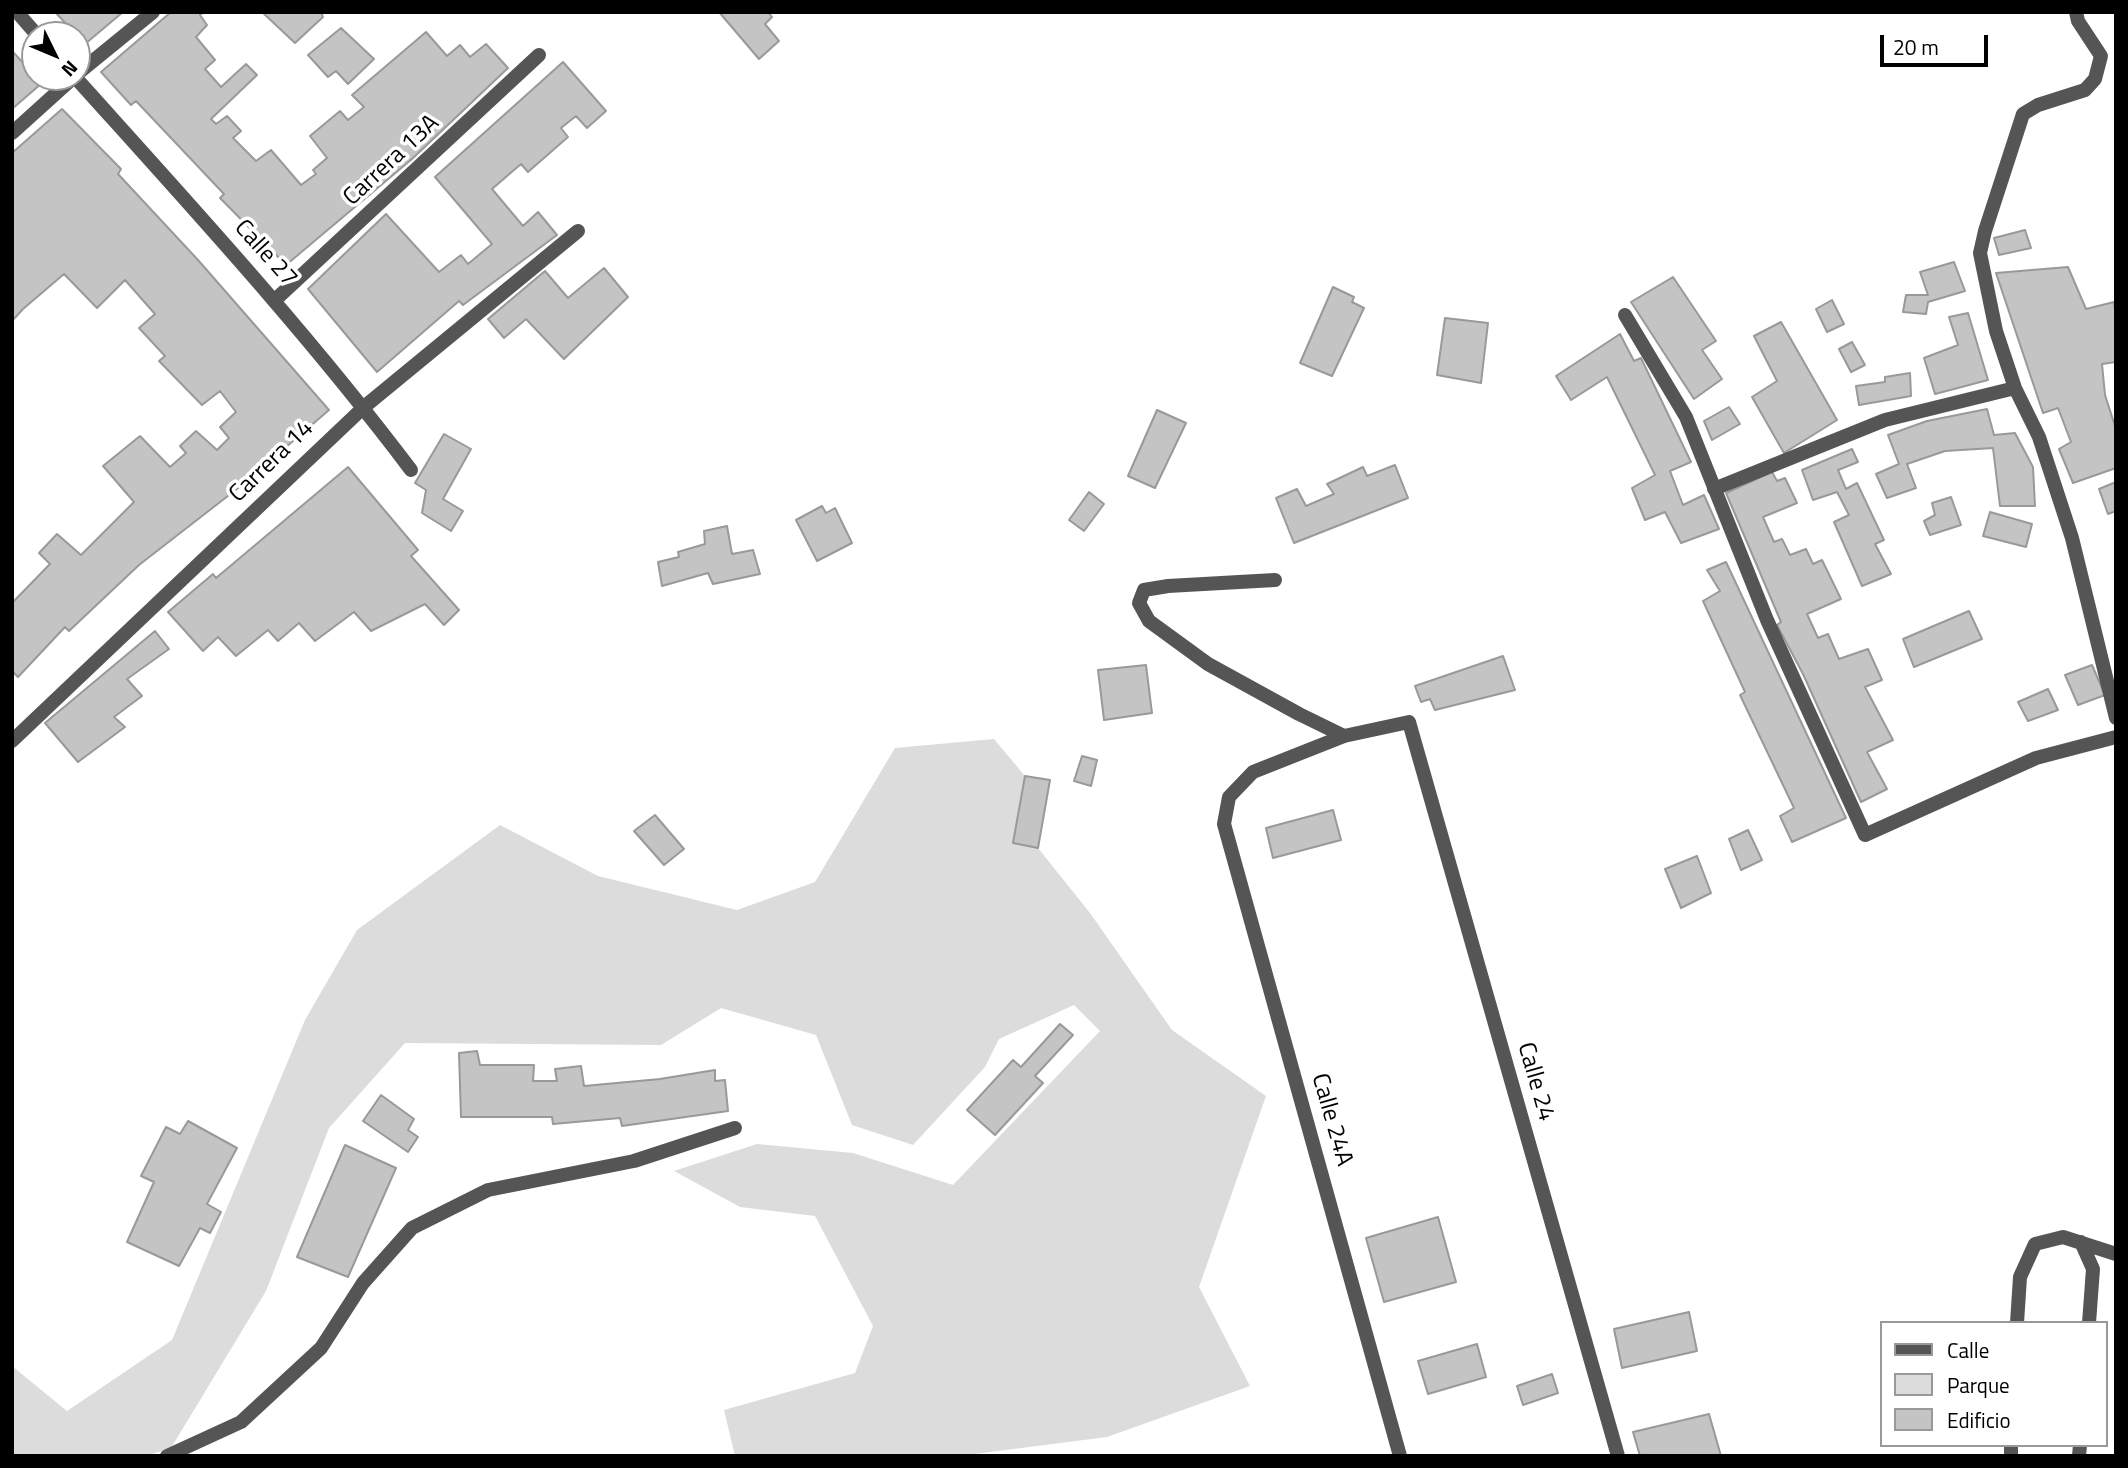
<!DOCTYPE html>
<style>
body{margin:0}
#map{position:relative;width:2128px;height:1468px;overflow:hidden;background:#fff;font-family:"Titillium Web",sans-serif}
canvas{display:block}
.frame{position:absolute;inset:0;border:14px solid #000;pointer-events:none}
.legend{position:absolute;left:1880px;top:1321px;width:228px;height:126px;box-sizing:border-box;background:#fff;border:2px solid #999;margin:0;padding:9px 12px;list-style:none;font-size:21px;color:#000}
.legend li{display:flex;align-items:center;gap:14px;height:35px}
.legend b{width:35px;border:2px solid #999}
.north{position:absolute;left:21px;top:21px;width:70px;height:70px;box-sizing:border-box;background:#fff;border:2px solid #999;border-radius:50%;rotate:133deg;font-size:19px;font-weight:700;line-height:28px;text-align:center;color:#000}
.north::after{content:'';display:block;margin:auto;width:24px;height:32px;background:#000;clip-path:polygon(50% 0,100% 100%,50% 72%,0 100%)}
.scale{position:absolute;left:1880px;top:35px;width:108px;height:32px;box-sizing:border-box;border:4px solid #000;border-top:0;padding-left:9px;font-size:21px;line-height:24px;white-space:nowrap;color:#000;-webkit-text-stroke:5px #fff;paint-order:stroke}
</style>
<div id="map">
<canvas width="2128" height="1468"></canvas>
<div class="frame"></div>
<ul class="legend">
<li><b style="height:9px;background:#555"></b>Calle</li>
<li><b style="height:19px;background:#dcdcdc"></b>Parque</li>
<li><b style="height:19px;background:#c4c4c4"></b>Edificio</li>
</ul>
<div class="north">N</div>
<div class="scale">20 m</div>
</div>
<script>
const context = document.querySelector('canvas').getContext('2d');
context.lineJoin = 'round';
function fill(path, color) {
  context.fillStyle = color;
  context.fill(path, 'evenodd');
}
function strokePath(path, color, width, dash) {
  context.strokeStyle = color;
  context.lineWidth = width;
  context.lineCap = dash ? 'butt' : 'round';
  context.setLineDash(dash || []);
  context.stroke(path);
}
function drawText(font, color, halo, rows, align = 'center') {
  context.font = font + ' "Titillium Web",sans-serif';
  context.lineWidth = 7;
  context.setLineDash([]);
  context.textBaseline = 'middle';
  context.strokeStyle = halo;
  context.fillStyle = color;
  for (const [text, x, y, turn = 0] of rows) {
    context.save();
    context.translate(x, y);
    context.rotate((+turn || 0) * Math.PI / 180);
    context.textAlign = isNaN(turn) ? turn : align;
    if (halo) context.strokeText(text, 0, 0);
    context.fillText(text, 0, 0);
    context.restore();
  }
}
const green = new Path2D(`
 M994,739L1025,776L1013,843L1038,848L1090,913L1172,1030L1266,1096L1199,1287L1250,1386L1107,1437L959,1456H735L724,1410L855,1373L873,1326L815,1216L740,1207L674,1171L757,1144L853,1153L953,1185L1100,1031L1074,1005L999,1039L985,1067L913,1145L852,1125L816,1035L721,1008L661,1045L405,1043L329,1128L266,1291L171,1448L146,1456H12V1366L67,1411L172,1340L305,1020L357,930L500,825L598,876L737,910L815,882L895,748Z`);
const building = new Path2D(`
 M55,12H123L85,44Z
 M171,12H203L200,15L207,25L196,37L215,60L205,69L221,87L246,64L257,75L211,119L216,124L227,116L241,131L233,138L256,161L271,150L301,185L316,174L313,170L327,158L310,136L340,111L348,120L364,107L352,95L426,32L447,56L460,45L470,57L486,44L508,68L412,159L286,265L220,198L224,194L136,101L131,105L101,72Z
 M262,12H321L323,17L295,43Z
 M719,12H768L772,17L765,24L779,41L759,59Z
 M341,28L374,59L348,84L336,71L328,77L308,55Z
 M12,51L42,83L12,109Z
 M563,62L606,111L587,128L576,116L561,128L568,137L528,172L521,164L492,189L523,226L538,212L557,235L463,305L459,301L377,372L308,289L386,214L439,272L461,255L468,264L492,244L435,177Z
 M62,109L121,169L118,174L198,260L329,410L242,485L139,565L69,631L65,627L18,677L12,671V603L50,564L39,553L57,534L81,555L134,502L103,466L140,436L170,467L186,453L180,446L196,431L217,450L229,438L220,427L236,412L220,391L202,405L159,361L165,356L139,328L155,314L125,280L97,308L64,274L23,309L12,321V153Z
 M2025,230L2031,248L1999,255L1994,238Z
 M1954,262L1965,291L1928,302L1926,314L1903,312L1906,295H1928L1920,272Z
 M2068,267L2086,309L2114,302L2116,317V362L2102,364L2105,395L2116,429V468L2073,483L2059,449L2071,442L2058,408L2043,413L1996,273Z
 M604,268L628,297L564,359L526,319L504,338L488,319L545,271L568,298Z
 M1673,277L1716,341L1702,350L1722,379L1694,399L1631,302Z
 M1333,287L1354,297L1352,302L1364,308L1332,376L1300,363Z
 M1832,300L1844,324L1827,332L1816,309Z
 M1968,313L1988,380L1935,394L1924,358L1958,345L1949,317Z
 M1445,318L1488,323L1481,383L1437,375Z
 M1781,322L1837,420L1784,453L1752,397L1777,381L1754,336Z
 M1620,334L1634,361L1641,358L1691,462L1670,471L1683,505L1704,495L1719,529L1681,543L1665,512L1645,520L1632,488L1655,475L1607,377L1571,400L1556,376Z
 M1852,342L1865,365L1851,372L1839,349Z
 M1910,373L1911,396L1859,405L1856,386L1885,382V377Z
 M1729,407L1740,424L1712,440L1704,421Z
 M1987,409L1994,435L2015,433L2033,467L2035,506H2000L1993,448L1945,451L1907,464L1916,488L1887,498L1876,474L1899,464L1888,435L1927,421Z
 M1157,410L1186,423L1155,488L1128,476Z
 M444,434L471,449L443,499L463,511L451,531L422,513L426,490L415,483Z
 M1852,449L1858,462L1838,470L1846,489L1857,483L1884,540L1875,544L1891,574L1862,586L1834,522L1849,515L1837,492L1813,500L1802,470Z
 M1395,465L1408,498L1294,543L1276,498L1297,489L1306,506L1334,494L1327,484L1363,467L1367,476Z
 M348,467L418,550L411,556L459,610L444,625L425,604L371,631L354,612L315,641L299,623L278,641L268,630L236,656L218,637L203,651L168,612L213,574L216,578Z
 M1772,472L1777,481L1785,478L1797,503L1763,517L1774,542L1782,539L1790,555L1806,549L1813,564L1822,560L1841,599L1807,614L1818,638L1828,634L1839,659L1868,649L1882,680L1865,687L1893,740L1867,752L1887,789L1861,802L1803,674L1777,625L1781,622L1726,493Z
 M2116,482V511L2108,514L2099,489Z
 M1089,492L1104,504L1084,531L1069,520Z
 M1951,497L1961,525L1930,535L1924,521L1935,515L1932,503Z
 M822,506L826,513L835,508L852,543L817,561L796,520Z
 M1990,512L2032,524L2026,547L1983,536Z
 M727,526L732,554L753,550L760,574L713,584L708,573L662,586L658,562L679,557L678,552L705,544L704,531Z
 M1726,562L1846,818L1792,842L1780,816L1794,808L1740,695L1745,692L1703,601L1720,591L1707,570Z
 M1969,611L1982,639L1914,667L1903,639Z
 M155,631L169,649L127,679L142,696L114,717L125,727L78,762L45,723Z
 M1503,656L1515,690L1435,710L1430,699L1421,702L1415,686Z
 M1146,665L1152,713L1104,720L1098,670Z
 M2092,665L2105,695L2078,705L2065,675Z
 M2048,689L2058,710L2028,721L2018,702Z
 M1082,756L1097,760L1091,786L1074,781Z
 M1025,776L1050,780L1038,848L1013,843Z
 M1333,810L1341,840L1273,858L1266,828Z
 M655,815L684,849L664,865L634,831Z
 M1748,830L1762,860L1741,870L1729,839Z
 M1697,856L1711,893L1681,908L1665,869Z
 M1060,1024L1073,1035L1035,1076L1043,1083L995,1135L967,1110L1013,1060L1021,1067Z
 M477,1051L480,1065H534L533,1081H557L555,1069L581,1066L584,1086L660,1079L715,1070V1081L725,1080L728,1111L622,1126L620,1118L553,1124L552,1117H461L459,1053Z
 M381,1095L414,1119L408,1130L418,1137L408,1152L363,1121Z
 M188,1121L237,1148L207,1204L221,1212L210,1233L200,1228L179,1266L127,1242L154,1182L141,1176L166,1127L180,1134Z
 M345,1145L396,1168L348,1277L297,1257Z
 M1438,1217L1456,1282L1384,1302L1366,1238Z
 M1689,1312L1697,1351L1622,1368L1614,1329Z
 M1477,1344L1486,1377L1428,1394L1418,1361Z
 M1552,1374L1558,1393L1523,1405L1517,1386Z
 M1709,1414L1721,1456H1640L1633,1432Z`);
const service = new Path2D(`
 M1275,580L1168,586L1144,590L1139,603L1149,621L1208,664L1299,714L1344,736
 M2081,1242L2093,1269L2089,1323
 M2017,1323L2020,1277L2035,1244L2063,1237L2116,1254
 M2011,1456V1445
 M2079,1456L2080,1445`);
const minor = new Path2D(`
 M17,12L37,35
 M2076,12L2078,21L2101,56L2095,79L2085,90L2038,105L2023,114L1985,231L1980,253L1996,331L2015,388L2039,437L2072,538L2116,718
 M77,74L153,12
 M75,77C190,205 307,332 411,470
 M12,133L74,77
 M275,300L539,55
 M1625,315L1686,417L1767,620L1865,835L2036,758L2116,737
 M1714,489L1885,420L2015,388
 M12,741L364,407L578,231
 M167,1456L241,1422L321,1348L363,1283L412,1228L488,1190L634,1161L735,1128
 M1400,1456L1224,824L1229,797L1253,772L1344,736L1409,722L1618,1456`);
const streetNames = [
 ["Carrera 13A",392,161,-43],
 ["Calle 27",265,254,48],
 ["Carrera 14",272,462,-44],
 ["Calle 24",1535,1082,74],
 ["Calle 24A",1331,1120,74]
];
fill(green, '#dcdcdc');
fill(building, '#c4c4c4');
strokePath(building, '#999', 2);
strokePath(service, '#555', 14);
strokePath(minor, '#555', 14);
drawText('24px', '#000', '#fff', streetNames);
</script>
